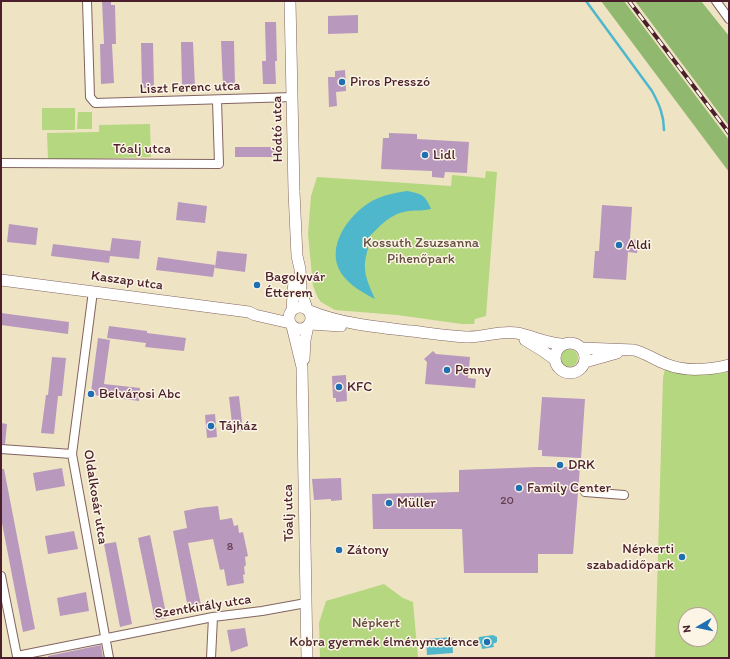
<!DOCTYPE html>
<meta charset="utf-8">
<style>
body{margin:0}
#map{position:relative;width:730px;height:659px;overflow:hidden;background:#eee4c4;font-family:Itim,sans-serif}
canvas{display:block}
.frame{position:absolute;inset:0;border:2px solid #4a1f2b;pointer-events:none}
.north{position:absolute;left:678px;top:607px;width:40px;height:40px;box-sizing:border-box;background:#fcf5e5;border:1px solid #b59f9b;border-radius:50%;rotate:261deg;font-size:11px;font-weight:700;line-height:16px;text-align:center;color:#4a1f2b}
.north::after{content:'';display:block;margin:auto;width:14px;height:18px;background:#1f6fb2;clip-path:polygon(50% 0,100% 100%,50% 72%,0 100%)}
</style>
<div id="map">
<canvas width="730" height="659"></canvas>
<div class="frame"></div>
<div class="north">N</div>
</div>
<script>
const context = document.querySelector('canvas').getContext('2d');
context.lineJoin = 'round';
function fill(path, color) {
  context.fillStyle = color;
  context.fill(path, 'evenodd');
}
function strokePath(path, color, width, dash) {
  context.strokeStyle = color;
  context.lineWidth = width;
  context.lineCap = dash ? 'butt' : 'round';
  context.setLineDash(dash || []);
  context.stroke(path);
}
function drawText(font, color, halo, rows, align = 'center') {
  context.font = font + ' Itim,sans-serif';
  context.lineWidth = 3;
  context.setLineDash([]);
  context.textBaseline = 'middle';
  context.strokeStyle = halo;
  context.fillStyle = color;
  for (const [text, x, y, turn = 0] of rows) {
    context.save();
    context.translate(x, y);
    context.rotate((+turn || 0) * Math.PI / 180);
    context.textAlign = isNaN(turn) ? turn : align;
    if (halo) context.strokeText(text, 0, 0);
    context.fillText(text, 0, 0);
    context.restore();
  }
}
const green = new Path2D(`
 M42,108H75V130H42Z
 M78,112H92V129H77Z
 M150,124L151,157L48,160L47,133L99,132V125Z
 M486,171L497,172L486,316L475,319L474,324H462L397,315L335,310L321,302L318,298L313,286L308,234L311,196L317,177L451,186L452,175L485,178Z
 M560 358a9 9 0 1 1 18 0a9 9 0 1 1-18 0Z
 M666,364L729,365V658H655L663,378ZM686,615H710V639H686Z
 M384,584L403,598L413,602L418,658H320L319,623L326,601Z`);
const forest = new Path2D(`
 M601,1H624L729,140V172Z
 M635,1H701L729,36V126Z`);
const water = new Path2D(`
 M407,191C421,194 425,194 431,209C423,211 417,210 409,211C391,213 381,225 369,237L371,240C361,267 364,274 375,299C363,293 349,285 341,273C325,247 348,215 372,201C383,195 395,193 407,191Z
 M493,635L497,637V642L493,644L494,647L482,649L481,644L479,643L478,641L479,637Z
 M452,637L453,653L427,655L426,639Z`);
const stream = new Path2D(`
 M586,1L652,91C659,104 664,115 664,130`);
const building = new Path2D(`
 M102,1H111V5H115L116,44H112L114,83L101,84L100,44H104Z
 M358,15V33L328,34V16Z
 M265,22H276L277,61H275L276,84H263L262,61H266Z
 M221,41H234L235,86H223Z
 M181,42H193L195,87H182Z
 M141,43H153L154,88H142Z
 M345,70L346,91L336,92L337,106L329,107L328,77H335V71Z
 M389,133L417,134V139L469,142L467,173L445,172L444,178L432,177V171L381,169L383,138H389Z
 M235,147H281V157H235Z
 M178,202L207,206L205,223L176,220Z
 M602,205L632,207L630,239L638,240L637,253L628,252L626,280L593,278L595,251H599Z
 M9,224L38,228L36,245L7,242Z
 M112,238L141,241L139,259L110,256L109,263L51,256L53,244L110,251Z
 M217,251L247,254L245,272L215,268Z
 M158,257L215,265L213,277L156,270Z
 M1,313L69,322L68,334L1,325Z
 M109,326L147,331V333L186,338L184,351L145,347L146,343L107,338Z
 M98,338L110,340L104,384L140,388L139,401L93,395L91,392Z
 M433,351L436,354L470,357L468,378L476,379L475,388L425,384L427,362L424,359Z
 M52,357L66,358L62,396H58L54,434L41,433L46,395H48Z
 M346,375L347,401L336,402V398H333L332,376Z
 M239,396L243,431L233,432L229,397Z
 M542,397L585,399L581,458L542,456V450H538Z
 M215,414L217,437L207,438L205,415Z
 M1,423L7,424L5,444H1Z
 M537,467H580L573,554H538V573H464L462,529H373L372,494L459,492V470Z
 M62,468L65,486L36,491L33,473Z
 M1,469H4L35,629L23,632L1,518Z
 M341,478L342,500L331,501V499L314,500L312,479Z
 M218,506L220,520L232,518L234,526L238,525L239,533L243,532L248,556L245,557L246,565L244,567L245,574L243,575L244,583L227,586L224,569L220,570L213,539L188,543L202,610L189,613L173,531L187,528L184,511L198,508Z
 M74,531L78,549L48,554L45,536Z
 M150,535L167,618L155,620L138,538Z
 M116,542L132,624L120,627L104,544Z
 M86,592L89,611L60,616L57,598Z
 M245,628L248,646L231,652L227,630Z
 M101,645L103,658H48V656Z`);
const street = new Path2D(`
 M87,1L90,97L95,103L293,97
 M716,1L729,19
 M1,163L219,164L217,100
 M93,291L72,454L109,658
 M1,449L72,454
 M585,492L624,495
 M1,576L17,656L213,617L262,611L306,603
 M211,658L213,617`);
const secondary = new Path2D(`
 M290,1L294,192L297,256L300,269L301,291L307,309
 M1,280L249,312L255,315L290,323
 M289 318a11 11 0 1 1 22 0a11 11 0 1 1-22 0Z
 M292,310L294,280
 M310,311C342,324 377,327 411,331C429,333 447,336 466,337C483,338 500,330 517,333C532,336 546,343 561,344
 M310,324L341,326
 M292,326L302,367L307,658
 M525,340L543,351L554,359
 M555 358a15 15 0 1 1 30 0a15 15 0 1 1-30 0Z
 M582,348L634,350C646,353 655,360 666,364C685,372 710,370 729,365
 M304,359L305,340L308,326
 M585,362L617,353`);
const rail = new Path2D(`
 M629,1L729,133`);
const markers = [
 [342,82,4,"#1f6fb2"],
 [425,155,4,"#1f6fb2"],
 [619,245,4,"#1f6fb2"],
 [257,285,4,"#1f6fb2"],
 [447,370,4,"#1f6fb2"],
 [339,387,4,"#1f6fb2"],
 [91,394,4,"#1f6fb2"],
 [211,426,4,"#1f6fb2"],
 [560,465,4,"#1f6fb2"],
 [519,488,4,"#1f6fb2"],
 [389,503,4,"#1f6fb2"],
 [339,550,4,"#1f6fb2"],
 [682,557,4,"#1f6fb2"],
 [487,642,4,"#1f6fb2"]
];
const numberNames = [
 ["20",507,501],
 ["8",230,547]
];
const poiNames = [
 ["Piros Presszó",350,82],
 ["Lidl",433,155],
 ["Aldi",627,245],
 ["Bagolyvár",265,277],
 ["Étterem",265,293],
 ["Penny",455,370],
 ["KFC",347,387],
 ["Belvárosi Abc",99,394],
 ["Tájház",219,426],
 ["DRK",568,465],
 ["Family Center",527,488],
 ["Müller",397,503],
 ["Népkerti",674,549,"right"],
 ["szabadidőpark",674,565,"right"],
 ["Zátony",347,550],
 ["Kobra gyermek élménymedence",479,642,"right"]
];
const streetNames = [
 ["Liszt Ferenc utca",190,88,-2],
 ["Hódtó utca",278,129,-91],
 ["Tóalj utca",142,149],
 ["Kaszap utca",127,281,8],
 ["Oldalkosár utca",95,497,81],
 ["Tóalj utca",289,513,-91],
 ["Szentkirály utca",203,607,-9]
];
const parkNames = [
 ["Kossuth Zsuzsanna",421,243],
 ["Pihenőpark",421,259],
 ["Népkert",376,623]
];
fill(green, '#b5d77f');
fill(forest, '#90b86e');
fill(water, '#4eb7cb');
strokePath(stream, '#4eb7cb', 2.5);
fill(building, '#b998be');
strokePath(street, '#836461', 10);
strokePath(secondary, '#836461', 12);
strokePath(street, '#fff', 8);
strokePath(secondary, '#fff', 11);
strokePath(rail, '#4a1f2b', 4);
strokePath(rail, '#fcf5e5', 2.5, [8]);
for (const [x, y, r, color] of markers) {
  const dot = new Path2D();
  dot.arc(x, y, r, 0, 2 * Math.PI);
  context.fillStyle = color;
  context.fill(dot);
  strokePath(dot, '#fcf5e5', 1.5);
}
drawText('12px', '#663d50', null, numberNames);
drawText('14px', '#4a1f2b', '#fcf5e5', poiNames, 'left');
drawText('14px', '#4a1f2b', '#fcf5e5', streetNames);
drawText('14px', '#654d40', '#fcf5e5', parkNames);
</script>
